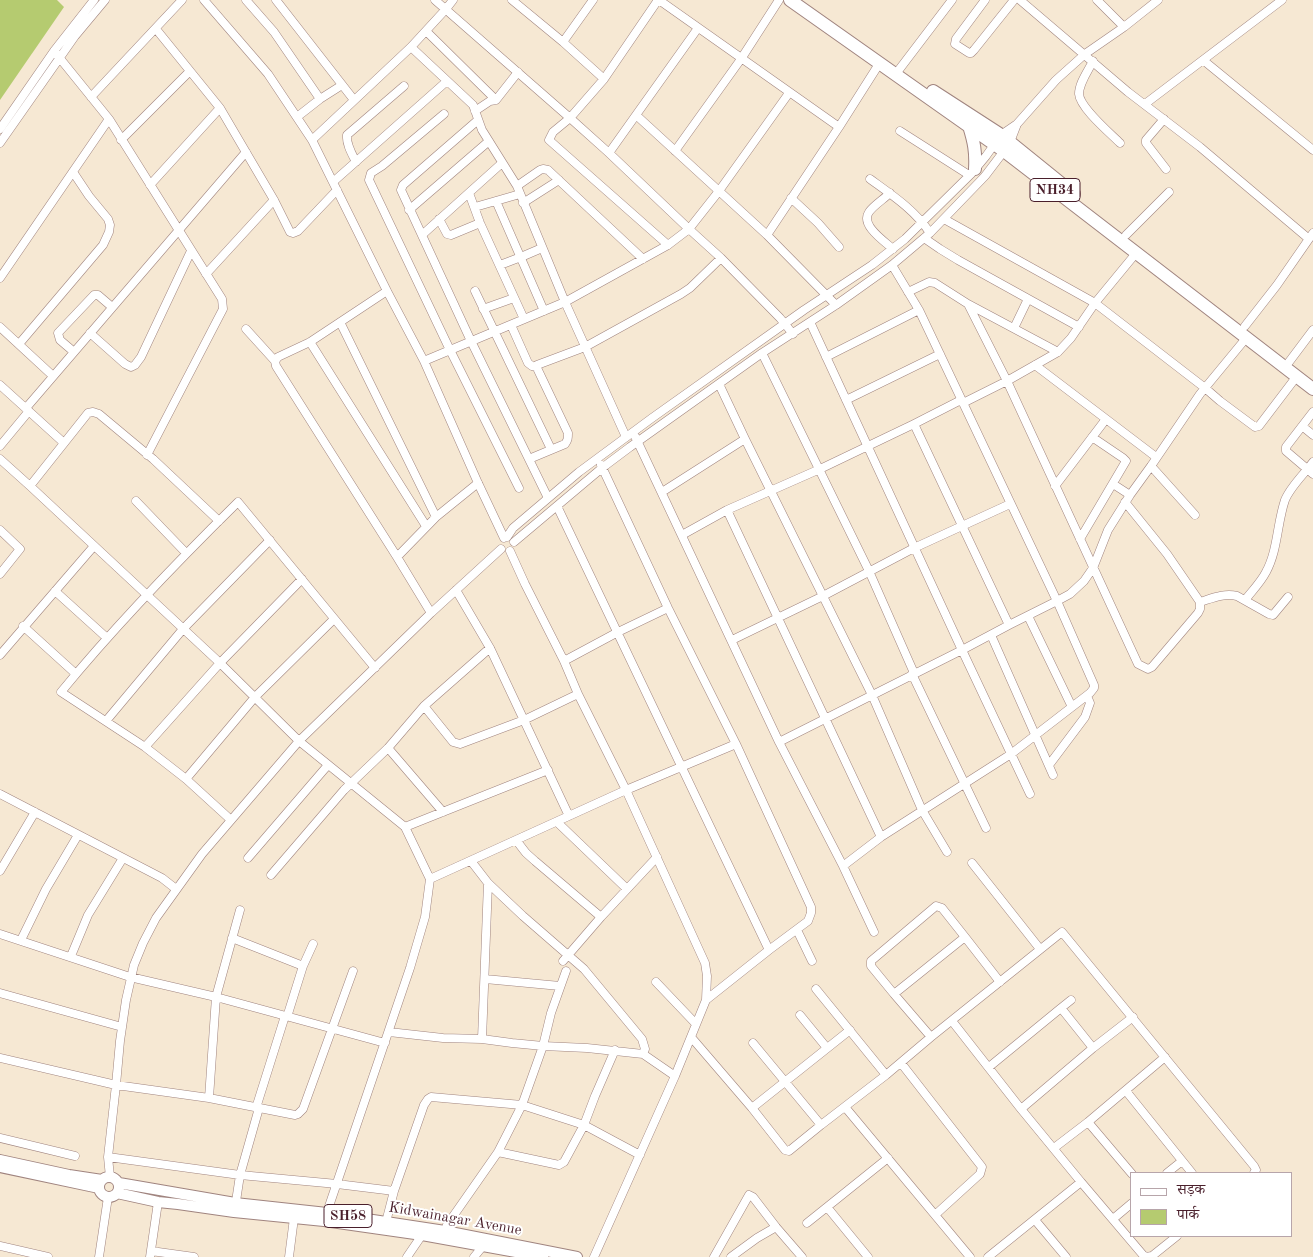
<!DOCTYPE html>
<meta charset="utf-8">
<style>
body{margin:0}
#map{position:relative;width:1313px;height:1257px;overflow:hidden;background:#f6e8d3;font-family:"Old Standard TT","Noto Serif Devanagari",serif}
canvas{display:block}
.legend{position:absolute;left:1130px;top:1172px;width:162px;height:65px;box-sizing:border-box;background:#fff;border:1px solid #b7a5aa;margin:0;padding:6px 9px;list-style:none;font-size:15px;color:#4a1f2b}
.legend li{display:flex;align-items:center;gap:10px;height:25px}
.legend b{width:25px;border:1px solid #b7a5aa}
</style>
<div id="map">
<canvas width="1313" height="1257"></canvas>
<ul class="legend">
<li><b style="height:6px;background:#fff"></b>सड़क</li>
<li><b style="height:14px;background:#b5cb70"></b>पार्क</li>
</ul>
</div>
<script>
const context = document.querySelector('canvas').getContext('2d');
context.lineJoin = 'round';
function fill(path, color) {
  context.fillStyle = color;
  context.fill(path, 'evenodd');
}
function strokePath(path, color, width, dash) {
  context.strokeStyle = color;
  context.lineWidth = width;
  context.lineCap = dash ? 'butt' : 'round';
  context.setLineDash(dash || []);
  context.stroke(path);
}
function drawText(font, color, halo, rows, align = 'center') {
  context.font = font + ' "Old Standard TT",serif';
  context.lineWidth = 4;
  context.setLineDash([]);
  context.textBaseline = 'middle';
  context.strokeStyle = halo;
  context.fillStyle = color;
  for (const [text, x, y, turn = 0] of rows) {
    context.save();
    context.translate(x, y);
    context.rotate((+turn || 0) * Math.PI / 180);
    context.textAlign = isNaN(turn) ? turn : align;
    if (halo) context.strokeText(text, 0, 0);
    context.fillText(text, 0, 0);
    context.restore();
  }
}
const green = new Path2D(`
 M0,0H57L64,7L0,100Z`);
const minor = new Path2D(`
 M204,0L268,74L312,140L387,291L424,361L478,483L504,538
 M246,0L274,32L320,99
 M276,0L354,100
 M435,0L570,118L609,153L689,229L721,258L780,318L793,334
 M512,0L563,42L604,79
 M658,0L604,79L570,118L553,132L549,140L668,245
 M659,0L839,127L767,235L836,305
 M985,0L956,39L955,44L969,53H971L974,50L1014,0
 M1020,0L1128,92L1200,147L1309,239
 M1097,0L1124,27
 M156,29L220,108L274,200L290,232L293,233L298,231L337,190
 M426,31L496,100
 M563,42L593,0
 M411,47L473,105L482,130L517,186L565,302L626,437
 M54,51L109,119L222,299L223,309L147,455
 M1203,60L1313,150
 M1093,61C1088,71 1079,83 1079,94C1080,108 1110,133 1120,143
 M895,75L952,0
 M91,97L182,0
 M1145,104L1282,0
 M475,111L490,101L496,100L518,72
 M444,114L382,166L371,173L369,180L450,350L519,488
 M636,115L698,28
 M297,117L320,99L342,85
 M1164,119L1146,140V143L1166,169
 M478,120L403,185L401,190L471,341L548,498
 M839,127L879,64
 M0,129L54,51L94,0
 M900,131L969,175
 M121,140L190,71
 M312,140L411,47L446,9L453,0
 M0,143L75,36L105,0
 M675,151L741,59L779,0
 M609,153L636,115L767,235
 M356,162C352,154 346,144 347,135L404,86
 M870,179C892,195 915,210 930,233
 M333,182L447,81
 M150,185L220,108
 M517,186L540,170L543,169L548,170L643,259
 M469,193L480,223L524,319
 M890,193C884,199 874,205 869,212C860,225 884,241 893,249
 M791,198L818,223L839,247
 M496,201L544,311
 M523,203L559,180
 M475,207L520,194
 M409,210L489,141
 M439,219L447,234L451,235L480,223
 M944,219L1095,303L1205,388L1220,401L1255,427L1259,426L1297,376
 M422,235L502,163
 M1126,235L1169,192
 M924,238L940,249L958,260L1079,327
 M500,265L521,257L542,248
 M892,265L919,310L1057,601L1009,625
 M206,274L274,200
 M0,278L109,119
 M387,291L310,342L278,357L275,361L276,366L397,557L431,613
 M475,291L551,449
 M908,292L929,282L935,283L968,304L1007,381L1138,664L1148,669L1152,667L1198,613L1200,609V602L1167,554L1125,502
 M968,304L1058,352
 M483,309L514,298
 M340,322L436,517
 M511,325L528,363L532,366L537,367
 M1245,326L1277,285L1313,233
 M0,327L53,376
 M1014,328L1028,299
 M246,329L275,361
 M90,333L125,364L131,367L135,365L141,357L191,251
 M310,342L426,526
 M19,344L103,245L109,232L110,225L108,219L89,196L73,172
 M74,352L60,340L58,333L94,295H98L112,307
 M762,353L869,571L914,673
 M826,357L919,310
 M424,361L565,302L668,245L689,229L719,191L789,93
 M1289,362L1313,330
 M1035,365L1156,457
 M719,384L745,439L872,695L922,810L947,852
 M0,385L64,443
 M846,400L940,354
 M963,403L1007,381L1058,352L1071,338L1095,303L1137,252
 M26,408L246,152
 M1313,412L1286,447V451L1313,474
 M914,424L961,400
 M1302,426L1313,435
 M633,432L779,742L962,650L1030,794
 M0,446L29,411
 M0,459L30,486L220,663L299,741L405,827L430,879L425,917L410,968L325,1218
 M529,459L565,444C568,440 568,438 568,433L537,368V365L585,347L681,294L690,288L721,258
 M601,465L668,608L736,744L811,907V913L808,921L769,950L706,1000
 M1151,466L1195,515
 M1113,484L1130,495
 M30,486L88,413L93,412L99,414L153,459L219,521
 M1055,486L1106,419
 M662,492L745,439
 M136,501L186,553
 M557,506L769,950
 M727,510L881,837
 M0,530L20,549L0,574
 M682,535L727,510L820,469L914,424L1009,625L962,650C911,541 860,432 810,322
 M507,537L513,528L579,472L652,418L804,310L872,265L905,239L971,174L986,156L1001,135L1017,124
 M1080,539L1126,461L1123,458L1092,437
 M514,542L602,468L630,447L762,353L836,305L892,265L930,233L985,176L1004,151L1010,142L1017,124L1056,80L1085,54L1124,27L1158,0
 M510,551L525,584L564,661L578,694L626,790L705,963L707,976L706,1000L675,1076L594,1257
 M397,557L436,517L478,483
 M456,590L490,648L569,816
 M55,591L107,638
 M1245,600C1252,591 1261,582 1266,572C1278,550 1277,523 1285,500C1290,487 1305,473 1313,462
 M1200,602C1213,598 1224,593 1237,596L1269,614L1273,615L1288,597
 M1028,616L1072,707
 M23,626L76,674
 M991,635L1053,775
 M732,640L823,596L914,548L1010,504
 M0,655L94,546
 M564,661L618,632L668,608
 M912,674L986,828
 M424,706L453,742L460,744L524,720L578,694
 M106,721L183,629L270,540
 M779,742L843,866L881,837L1011,754L1090,693L1094,688V685L1057,601L1070,594L1084,581L1093,568L1108,530L1130,495L1151,466L1200,394L1247,337
 M145,747L220,663L302,579
 M388,748L443,812
 M1049,765L1085,717L1090,703L1087,696
 M186,779L255,697L334,619
 M0,794L162,878L176,889
 M231,820L186,779L145,747L61,692C116,625 176,563 238,502L375,668
 M557,822L627,889
 M405,827L548,770
 M516,840L526,853L535,861L601,917
 M248,858L328,765
 M471,861L488,883L523,916L584,969L642,1039L645,1049L643,1054
 M972,863L1040,949
 M843,866L874,932
 M0,871L35,812
 M271,875L344,790L388,748L424,706L490,648
 M430,879L626,790L736,744
 M797,930L812,961
 M0,934L130,977L216,997L385,1043
 M232,938L303,966
 M21,940L46,889L78,835
 M71,956L88,915L123,858
 M563,961L601,917L657,857
 M485,979L560,986
 M656,982L696,1024
 M816,989L886,1075
 M0,993L122,1027
 M894,994L871,966V961L936,906L942,908L965,937
 M1061,1008L1071,1000
 M800,1015L827,1048
 M287,1017L303,966L313,944
 M952,1021L1021,1109L1081,1182L988,1257
 M389,1032L443,1038L482,1039L512,1043L543,1046L587,1048L643,1054L675,1076
 M691,1037L752,1108L785,1150L789,1151L821,1125L886,1075L931,1037L1062,932L1254,1166L1256,1170L1254,1173
 M931,1037L894,994L965,937L1000,982
 M482,1039L488,883
 M753,1043L821,1125
 M0,1058L116,1085L209,1098L295,1115L298,1114L303,1109L353,971
 M901,1063L982,1167L980,1174L935,1215
 M989,1067L1061,1008L1093,1048L1133,1017
 M1126,1091L1192,1173
 M209,1098L216,997L240,910
 M845,1107L970,1257
 M256,1108L285,1016
 M752,1108L850,1030
 M1021,1109L1093,1048
 M1088,1122L1132,1174
 M0,1138L75,1156
 M1054,1148L1088,1122L1165,1057
 M498,1152L559,1165L564,1162L584,1125L595,1096L615,1050
 M108,1157L240,1175L337,1184L394,1191
 M1167,1173L1182,1161
 M110,1177L108,1157L116,1085L120,1041L126,1000L134,965L143,943L156,918L202,854L299,741L431,613L501,549
 M1081,1182L1143,1255L1146,1257L1152,1256L1177,1236
 M235,1208L240,1175L259,1108
 M1113,1219L1132,1203
 M1035,1220L1066,1257
 M807,1223L827,1207
 M385,1226L394,1191L424,1105L428,1099L431,1097L522,1105L584,1125L640,1155
 M444,1235L447,1225L498,1152L522,1105L543,1046L551,1013L566,971
 M0,1246L48,1257
 M151,1251L194,1257
 M99,1257L108,1197
 M150,1257L158,1202
 M289,1257L294,1218
 M407,1257L422,1235
 M474,1257L483,1246
 M714,1257L749,1195L753,1197L776,1227L802,1257
 M731,1257L757,1238L776,1227
 M868,1257L827,1207L888,1158`);
const major = new Path2D(`
 M0,1160L69,1175L102,1180
 M0,1167L99,1188
 M99 1187a10 10 0 1 1 20 0a10 10 0 1 1-20 0Z
 M119,1183L235,1203L327,1213L445,1231L577,1257
 M117,1193L158,1202L178,1204L234,1212L324,1221L422,1235L543,1257`);
const highway = new Path2D(`
 M790,0L1004,151L1313,389
 M933,91L1001,135L1074,194
 M969,126C974,142 976,152 975,169`);
const shields = [
 [1055,190,50],
 [348,1216,48]
];
const shieldNames = [
 ["NH34",1055,190],
 ["SH58",348,1216]
];
const streetNames = [
 ["Kidwainagar Avenue",455,1219,10]
];
fill(green, '#b5cb70');
strokePath(minor, '#a0847f', 9);
strokePath(major, '#a0847f', 12);
strokePath(highway, '#a0847f', 14);
strokePath(minor, '#fff', 8);
strokePath(major, '#fff', 10);
strokePath(highway, '#fff', 12);
for (const [x, y, w] of shields) {
  const box = new Path2D();
  box.roundRect(x - w / 2, y - 11.5, w, 23, 4);
  context.fillStyle = '#fff';
  context.fill(box);
  strokePath(box, '#4a1f2b', 1);
}
drawText('bold 14px', '#4a1f2b', null, shieldNames);
drawText('15px', '#4a1f2b', '#fff', streetNames);
</script>
